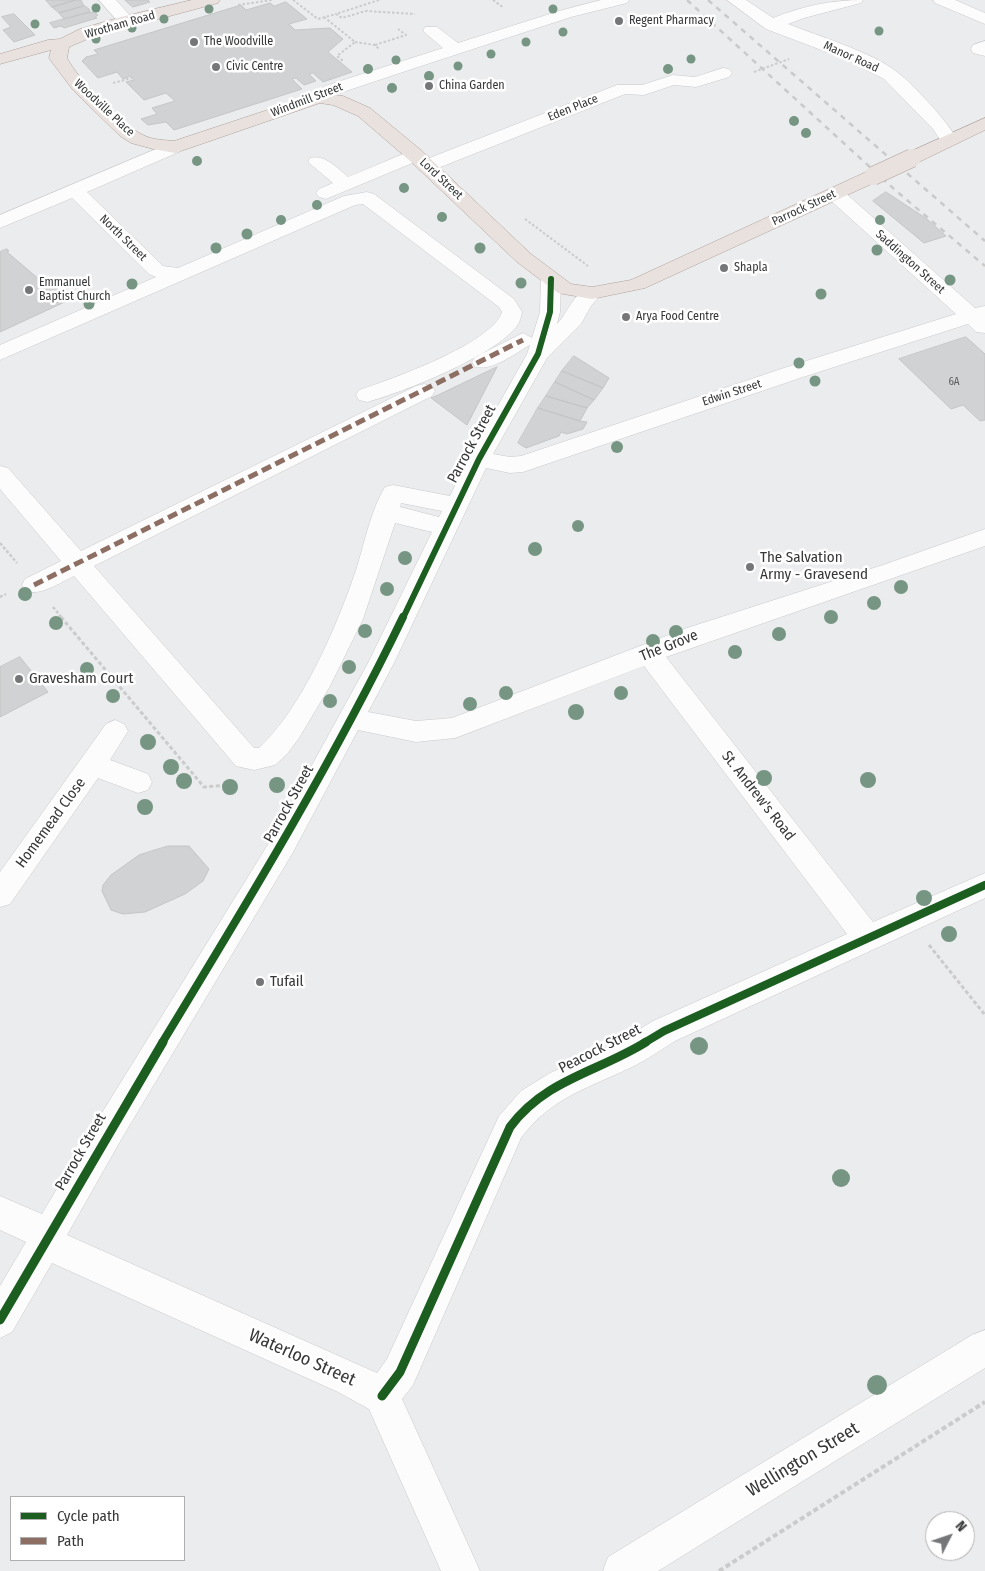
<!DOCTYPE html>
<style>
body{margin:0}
#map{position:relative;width:985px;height:1571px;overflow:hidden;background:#ebecee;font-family:"Fira Sans Condensed",sans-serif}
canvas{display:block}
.legend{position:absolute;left:10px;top:1496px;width:175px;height:65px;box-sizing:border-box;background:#fff;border:1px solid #afafaf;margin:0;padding:6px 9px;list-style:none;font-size:15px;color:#363738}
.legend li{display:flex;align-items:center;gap:10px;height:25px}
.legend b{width:25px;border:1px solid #afafaf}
.north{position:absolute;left:925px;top:1511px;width:50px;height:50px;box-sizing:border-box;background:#fff;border:1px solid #afafaf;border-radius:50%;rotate:49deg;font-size:14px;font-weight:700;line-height:20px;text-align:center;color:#363738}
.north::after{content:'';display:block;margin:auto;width:18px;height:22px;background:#757678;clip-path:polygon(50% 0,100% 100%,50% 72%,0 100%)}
</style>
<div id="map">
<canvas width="985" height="1571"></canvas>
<ul class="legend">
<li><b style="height:6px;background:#1b5e20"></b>Cycle path</li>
<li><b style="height:6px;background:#8d6e63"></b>Path</li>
</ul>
<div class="north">N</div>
</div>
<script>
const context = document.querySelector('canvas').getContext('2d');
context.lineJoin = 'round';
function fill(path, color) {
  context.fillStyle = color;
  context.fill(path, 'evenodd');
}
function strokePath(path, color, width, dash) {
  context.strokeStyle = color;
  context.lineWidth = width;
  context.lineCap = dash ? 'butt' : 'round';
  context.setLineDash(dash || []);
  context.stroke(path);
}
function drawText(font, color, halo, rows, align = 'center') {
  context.font = font + ' "Fira Sans Condensed",sans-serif';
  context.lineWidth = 5;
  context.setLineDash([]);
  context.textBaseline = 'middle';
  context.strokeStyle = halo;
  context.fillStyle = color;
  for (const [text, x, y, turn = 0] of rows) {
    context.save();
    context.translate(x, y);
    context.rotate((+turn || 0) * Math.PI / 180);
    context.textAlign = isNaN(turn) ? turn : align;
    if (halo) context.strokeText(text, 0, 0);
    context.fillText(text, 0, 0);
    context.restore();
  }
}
const building = new Path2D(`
 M46,0H76L52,7Z
 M76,0H81L84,6L59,13L52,7Z
 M125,0H148L150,2L133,7Z
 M286,2L307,19L289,24L295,30L330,28L343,39L328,52L352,72L323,82L313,73L309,74L316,81L304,85L296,78L292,79L302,89L174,130L166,122L148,125L141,119L157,114L152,108L175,101L166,93L144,100L126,82L134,80L131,76L123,79L117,72L98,78L82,61L86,57L98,54L94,50L241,5L246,10L270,3L274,6Z
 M85,6L89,9L90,12L64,19L59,13Z
 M90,12L95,13L98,15L95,17L97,18L64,28L61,26L54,28L50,23Z
 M14,14L35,35L14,42L3,30L11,27L2,17Z
 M886,192L927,219L946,236L924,243L873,201Z
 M7,249L9,251L7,252L40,280L46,278L69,300L0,332V252Z
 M966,337L985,354V420L980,421L963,405L951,409L899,359Z
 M574,356L609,378L603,388L562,371Z
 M497,367L467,425L431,398L438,395Z
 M562,371L603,388L594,400L555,382Z
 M555,382L594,400L587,408L546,396Z
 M546,396L587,408L580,421L538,408Z
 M538,408L580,421L587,422L583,429L567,434L561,432L559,436L526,448L518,443Z
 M20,657L48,692L0,717V667Z
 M168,846H189L209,869L203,881L185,894L145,912L123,914L111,910L102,891L103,885L111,875L139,855Z`);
const pathFar3 = new Path2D(`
 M293,0L318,19L336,14
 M379,0L336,14L342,18L366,11L415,14
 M493,0L504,8
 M238,5L272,0
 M324,17L355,42L337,56L343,61
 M355,42L375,45L379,49
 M375,45L406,35L398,29
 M113,83L132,78
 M525,219L588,266`);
const pathFar2 = new Path2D(`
 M0,543L17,563
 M0,597L6,594
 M53,607L62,618`);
const pathFar1 = new Path2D(`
 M61,617L204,787L230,785
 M929,945L985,1015`);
const path = new Path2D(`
 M719,1571L985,1402`);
const minor = new Path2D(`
 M99,0H116L135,21L133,25H121Z
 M601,0H629L627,3L571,17L415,68L337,94L325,102H313L310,98L325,86L443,48L423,31L425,27H437L458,43L559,11Z
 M727,0H746L773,18C803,6 831,0 863,0L861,3L804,18L788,24C818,36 872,52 897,72C917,88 944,118 958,140L955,144H943L933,129L884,79L845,59L766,29Z
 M933,0H955L985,13V24L935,3Z
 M985,41V56L973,53L971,49L973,45Z
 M723,68L729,69L732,73L729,77L696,87L674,85L644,95L625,94L433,170H419L417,166L419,162L617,85H642L673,75L695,77Z
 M175,141L181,143L184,147L181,151L87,192L163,266L178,268L344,196L367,192L374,194L514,299L522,312C521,317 520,322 517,326C494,356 404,392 367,402L359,400L356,395L359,390C390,380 493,343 502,312L499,307L363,204L355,205L0,360V345L156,277L149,274L72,198L0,228V215Z
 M415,149L422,151L424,155L422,159L326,199L319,197L316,193L319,189L333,183L308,162L310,158C325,154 337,168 348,177Z
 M835,188L842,190L975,308L985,306V333L976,332L968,324L803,377L523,472L510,473L486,468L394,663L368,712L416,721L452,718L687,628L883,565L985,529V546L666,657L873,922L985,873V898L675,1041C662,1049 649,1058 636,1065C592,1087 552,1096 521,1138L413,1385L402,1399L480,1571H441L369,1409L338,1392L52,1263L12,1332L0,1338V1286L26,1242L0,1230V1196L42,1214L100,1116L272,838L368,663L432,532L395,523L363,619L330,686L299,738L287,754L275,765L254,770L236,766L74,576C59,583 42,596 25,591L22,585L25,579L61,561L0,489V466L8,468L81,551L416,386L424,384L432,386L435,391L432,396L94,566L254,748H259C303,707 338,624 357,567C365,541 371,510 385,487L393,485L450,496L468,459L527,354L530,345C514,354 493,371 475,367L472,362L475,357L523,333L532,338L540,312L541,279L544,275L551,273L558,275L561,279L560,312L557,324C570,311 576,283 599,289L602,293L591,306L581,324L547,358L493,454L510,457L521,456L787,367L956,314L828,198L825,194L828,190ZM401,503L442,511L439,517L400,507ZM644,666L847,934L653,1021L613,1045L550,1073L521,1091L499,1116L387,1359L377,1373L67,1235L122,1138L292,854L358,730L416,742L455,738Z
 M115,720L124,724L128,731L110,760L148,774L152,782L148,790L138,793L98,778L10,904L0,907V872L106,724Z
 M985,1330V1368L658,1571H603L608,1557L972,1335Z`);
const major = new Path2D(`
 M192,0H220L218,3L92,37L69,47L67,58C77,78 123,126 143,135C153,140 164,140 174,141L319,93L343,96L370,108L422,151L531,254L571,284L592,287L631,280L866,172H880L882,176L880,180L645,288L592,299L558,293L517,262L408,159L358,116L333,105L320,103L181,151L175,153L153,149L131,143L120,136L73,90L49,58L51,50L0,64V54L48,40L60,39L80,29L121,17Z
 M985,118V130L919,162H905L903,158L905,154Z`);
const rail = new Path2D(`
 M687,0L894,189L985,266
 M708,0L985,241`);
const pathBridge = new Path2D(`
 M754,72L789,59`);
const majorBridge = new Path2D(`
 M873,176L912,158`);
const quiet = new Path2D(`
 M34,585L523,340`);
const cyclewayFar2 = new Path2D(`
 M403,618L479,459L538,354L550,312L551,279`);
const cyclewayFar1 = new Path2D(`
 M162,1043C247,903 332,764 403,617
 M644,1043L664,1031L985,885`);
const cycleway = new Path2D(`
 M0,1320L163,1042
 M382,1396L400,1372L510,1127C546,1079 598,1072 646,1042`);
const trees = [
 [96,8,4.5],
 [209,9,4.5],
 [553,9,4.5],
 [164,19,4.5],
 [35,24,4.5],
 [132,28,4.5],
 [879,31,4.5],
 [563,32,4.5],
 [96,39,4.5],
 [526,42,4.5],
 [491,54,4.5],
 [691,59,4.5],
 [396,60,4.5],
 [458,66,4.5],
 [368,69,5],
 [668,69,5],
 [429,76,5],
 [392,88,5],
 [794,121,5],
 [806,133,5],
 [197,161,5],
 [404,188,5],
 [317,205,5],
 [442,217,5],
 [281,220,5],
 [880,220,5],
 [247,234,5.5],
 [216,248,5.5],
 [480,248,5.5],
 [877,250,5.5],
 [950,280,5.5],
 [521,283,5.5],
 [132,284,5.5],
 [821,294,5.5],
 [89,304,5.5],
 [799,363,5.5],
 [815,381,5.5],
 [617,447,6],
 [578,526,6],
 [535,549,7],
 [405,558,7],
 [901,587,7],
 [387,589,7],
 [25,594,7],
 [874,603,7],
 [831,617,7],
 [56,623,7],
 [365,631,7],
 [676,632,7],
 [779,634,7],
 [653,641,7],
 [735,652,7],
 [349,667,7],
 [87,669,7],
 [506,693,7],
 [621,693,7],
 [113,696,7],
 [330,701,7],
 [470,704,7],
 [576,712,8],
 [148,742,8],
 [171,767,8],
 [764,778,8],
 [868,780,8],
 [184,781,8],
 [277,785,8],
 [230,787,8],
 [145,807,8],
 [924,898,8],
 [949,934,8],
 [699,1046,9],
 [841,1178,9],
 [877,1385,10]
];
const markers = [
 [619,21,5,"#757678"],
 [194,42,5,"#757678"],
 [216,67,5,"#757678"],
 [429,86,5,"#757678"],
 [724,268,5,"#757678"],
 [29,290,5,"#757678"],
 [626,317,5,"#757678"],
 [750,567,5,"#757678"],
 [19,679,5,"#757678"],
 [260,982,5,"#757678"]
];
const farNumbernames = [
 ["6A",954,382]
];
const farPoinames = [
 ["Regent Pharmacy",629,21],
 ["The Woodville",204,42],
 ["Civic Centre",226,67],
 ["China Garden",439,86],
 ["Shapla",734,268],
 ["Emmanuel",39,283],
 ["Baptist Church",39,297],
 ["Arya Food Centre",636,317]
];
const farStreetnames = [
 ["Wrotham Road",120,25,-16],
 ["Manor Road",851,57,24],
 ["Windmill Street",307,100,-21],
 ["Woodville Place",104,108,43],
 ["Eden Place",573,108,-22],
 ["Lord Street",441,179,43],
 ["Parrock Street",804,208,-25],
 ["North Street",123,238,44],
 ["Saddington Street",910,262,42],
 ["Edwin Street",732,393,-18]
];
const streetNames = [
 ["Parrock Street",472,444,-62],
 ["The Grove",669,646,-22],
 ["St. Andrew's Road",758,796,52],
 ["Parrock Street",289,804,-61],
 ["Homemead Close",51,823,-54],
 ["Peacock Street",600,1049,-27],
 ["Parrock Street",81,1152,-60]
];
const poiNames = [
 ["The Salvation",760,558],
 ["Army - Gravesend",760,575],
 ["Gravesham Court",29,679],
 ["Tufail",270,982]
];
const nearStreetnames = [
 ["Waterloo Street",302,1358,24],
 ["Wellington Street",803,1460,-31]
];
fill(building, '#d1d2d3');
strokePath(building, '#c4c5c6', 1);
strokePath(minor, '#c8c9cb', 1);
strokePath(major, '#aea09b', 1);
strokePath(pathFar3, '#cbcbcc', 2, [2.5, 2]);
strokePath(pathFar2, '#cbcbcc', 2.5, [3, 2]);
strokePath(pathFar1, '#cbcbcc', 3, [4, 2.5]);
strokePath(path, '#cbcbcc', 4, [5, 3]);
fill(minor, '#fcfcfc');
fill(major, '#e9e1de');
strokePath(rail, '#cacacb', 2.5, [5.5, 5.5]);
strokePath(majorBridge, '#aea09b', 19, []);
strokePath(pathBridge, '#cbcbcc', 2, [2.5, 2]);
strokePath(majorBridge, '#e9e1de', 18);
strokePath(quiet, '#8d6e63', 5, [10, 5]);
strokePath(cyclewayFar2, '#1b5e20', 6);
strokePath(cyclewayFar1, '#1b5e20', 8);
strokePath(cycleway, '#1b5e20', 9);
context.fillStyle = '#769583';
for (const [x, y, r] of trees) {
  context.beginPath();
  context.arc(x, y, r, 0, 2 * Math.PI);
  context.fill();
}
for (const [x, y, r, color] of markers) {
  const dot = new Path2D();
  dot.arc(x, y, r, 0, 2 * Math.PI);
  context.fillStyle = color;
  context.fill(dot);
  strokePath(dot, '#fff', 2);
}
drawText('11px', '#5d5e5f', null, farNumbernames);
drawText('12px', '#363738', '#fff', farPoinames, 'left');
drawText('12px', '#363738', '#fff', farStreetnames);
drawText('15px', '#363738', '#fff', streetNames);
drawText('15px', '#363738', '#fff', poiNames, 'left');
drawText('18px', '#363738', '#fff', nearStreetnames);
</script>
